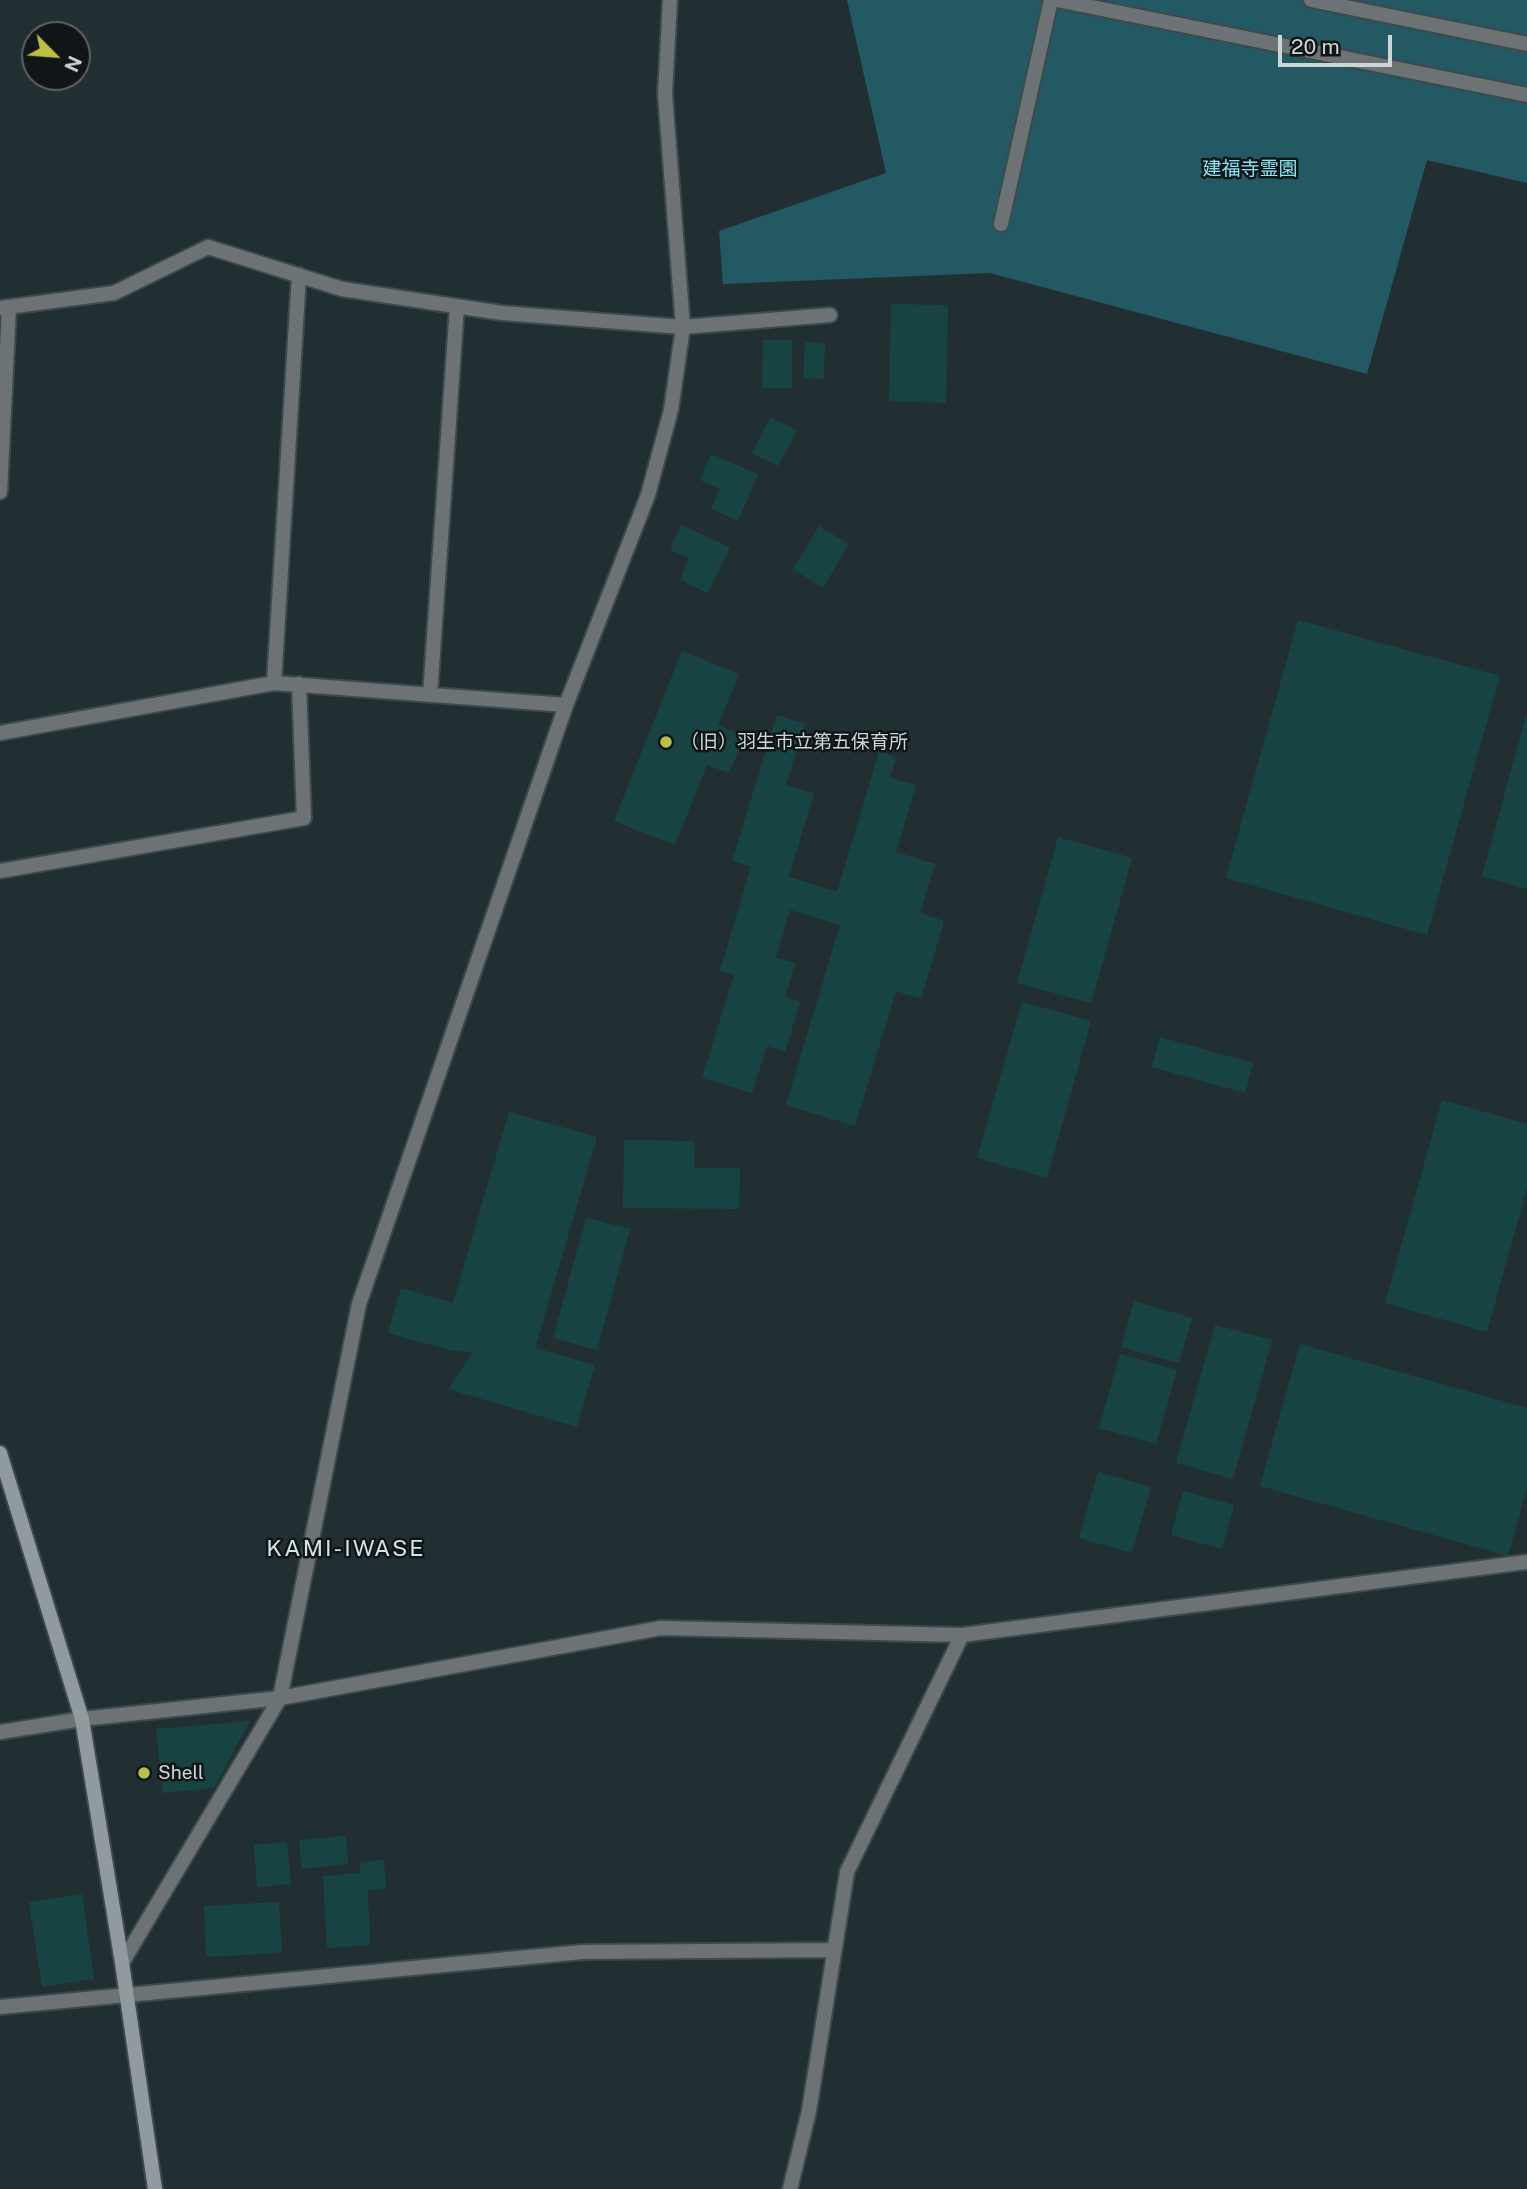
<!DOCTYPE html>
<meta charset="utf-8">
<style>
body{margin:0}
#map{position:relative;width:1527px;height:2189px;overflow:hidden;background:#222f32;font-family:"Public Sans",sans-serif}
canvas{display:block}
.north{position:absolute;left:21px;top:21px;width:70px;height:70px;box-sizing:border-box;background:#101617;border:2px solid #5c6263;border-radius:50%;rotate:115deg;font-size:19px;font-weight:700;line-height:28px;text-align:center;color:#cdd5d6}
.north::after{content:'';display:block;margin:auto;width:24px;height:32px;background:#bbc044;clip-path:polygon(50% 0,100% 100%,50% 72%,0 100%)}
.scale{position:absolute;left:1278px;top:35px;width:114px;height:32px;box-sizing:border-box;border:4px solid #cdd5d6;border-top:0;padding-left:9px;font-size:21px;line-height:24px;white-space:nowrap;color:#cdd5d6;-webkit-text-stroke:5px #101617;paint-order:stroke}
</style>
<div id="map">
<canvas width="1527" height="2189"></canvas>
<div class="north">N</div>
<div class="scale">20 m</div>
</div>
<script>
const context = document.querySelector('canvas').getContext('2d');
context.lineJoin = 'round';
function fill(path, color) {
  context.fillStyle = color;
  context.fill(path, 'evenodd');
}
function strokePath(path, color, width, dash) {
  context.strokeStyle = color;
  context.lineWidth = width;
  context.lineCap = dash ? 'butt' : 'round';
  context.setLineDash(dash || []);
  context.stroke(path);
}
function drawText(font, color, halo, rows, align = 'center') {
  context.font = font + ' "Public Sans","Noto Sans JP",sans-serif';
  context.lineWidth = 5;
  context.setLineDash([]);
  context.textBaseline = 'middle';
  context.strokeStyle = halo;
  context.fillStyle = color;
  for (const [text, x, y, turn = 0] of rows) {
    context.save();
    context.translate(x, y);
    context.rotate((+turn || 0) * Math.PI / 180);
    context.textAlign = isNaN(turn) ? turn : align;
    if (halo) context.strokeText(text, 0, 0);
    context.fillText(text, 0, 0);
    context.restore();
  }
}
const green = new Path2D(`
 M847,0H1527V183L1427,160L1367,374L990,273L723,284L719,231L886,173Z`);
const building = new Path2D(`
 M891,304L948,305L946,403L889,401Z
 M763,340H792V388H762Z
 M805,342L825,343L824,379L803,378Z
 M771,417L797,431L778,466L752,453Z
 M711,454L758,474L738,521L711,509L720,489L700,480Z
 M681,525L730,547L708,593L680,580L689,558L670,550Z
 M819,526L849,544L823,588L793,569Z
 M1298,620L1500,676L1427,935L1226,878Z
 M682,651L739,674L718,725L745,736L729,773L707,765L675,845L614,821Z
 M777,715L805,724L786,785L814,793L789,877L837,892L879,752L896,757L890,778L916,785L896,852L935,864L920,913L944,921L921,999L896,991L855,1126L786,1105L840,925L790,910L776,958L795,963L785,997L800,1002L785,1052L767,1046L752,1093L702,1078L734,975L720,971L751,866L732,861Z
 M1526,716H1527V889L1482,876Z
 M1058,837L1132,858L1091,1003L1017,983Z
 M1022,1002L1091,1021L1047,1178L977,1158Z
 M1160,1037L1253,1063L1245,1093L1152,1067Z
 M1442,1100L1527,1124V1188L1487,1332L1385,1303Z
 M509,1112L597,1137L535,1348L595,1365L577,1427L448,1389L473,1352L453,1351L388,1333L401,1288L453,1303Z
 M624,1140L695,1141L694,1168H740L739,1209L623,1208Z
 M586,1218L630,1229L597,1350L553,1338Z
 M1134,1301L1192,1318L1179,1363L1121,1347Z
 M1215,1325L1272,1340L1233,1479L1176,1463Z
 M1300,1344L1527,1408V1487L1508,1556L1260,1486Z
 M1120,1354L1177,1370L1156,1444L1099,1428Z
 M1098,1472L1151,1487L1132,1553L1079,1538Z
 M1183,1491L1234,1505L1222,1549L1171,1535Z
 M250,1721L214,1788L163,1793L156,1729Z
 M346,1836L348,1864L302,1869L299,1840Z
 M287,1842L291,1884L257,1887L254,1845Z
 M384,1860L386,1889L368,1890L370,1945L327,1948L323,1876L360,1873V1862Z
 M82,1894L94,1979L42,1987L29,1902Z
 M279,1902L282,1953L206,1957L204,1906Z`);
const lane = new Path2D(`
 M1057,0L1527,95
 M1311,0L1527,44
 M1001,224L1051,0
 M683,327L830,315`);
const street = new Path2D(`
 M0,308L114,293L208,247L342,289L502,313L683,327
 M0,492L9,307
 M274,683L299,275
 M430,695L457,306
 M0,733L274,683L566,705
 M0,871L304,818L299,684
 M0,1732L82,1719L280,1698L661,1628L962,1635L1527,1562
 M122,1963L280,1698L359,1304L566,705L648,495L671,410L683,327L665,94L670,0
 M0,2007L582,1952L834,1950
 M790,2189L809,2111L847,1872L962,1635`);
const secondary = new Path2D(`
 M0,1453L82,1719L122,1963L155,2189`);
const markers = [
 [666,742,7,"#bbc044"],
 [144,1773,7,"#bbc044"]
];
const parkNames = [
 ["建福寺霊園",1250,169]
];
const poiNames = [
 ["（旧）羽生市立第五保育所",680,742],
 ["Shell",158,1773]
];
const quarterNames = [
 ["KAMI-IWASE",346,1549]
];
fill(green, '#235962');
fill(building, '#174442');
strokePath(lane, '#3d4a4c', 18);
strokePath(street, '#3d4a4c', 18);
strokePath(secondary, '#3d4a4c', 18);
strokePath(lane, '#6d7275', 14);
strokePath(street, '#6d7275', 14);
strokePath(secondary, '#919a9e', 14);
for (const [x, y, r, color] of markers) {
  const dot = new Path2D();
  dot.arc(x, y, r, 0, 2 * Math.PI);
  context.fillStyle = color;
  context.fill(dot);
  strokePath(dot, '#101617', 2.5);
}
drawText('19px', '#87e4f5', '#101617', parkNames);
drawText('19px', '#cdd5d6', '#101617', poiNames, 'left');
context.letterSpacing = '2px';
drawText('23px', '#d2e2e5', '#101617', quarterNames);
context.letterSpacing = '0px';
</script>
